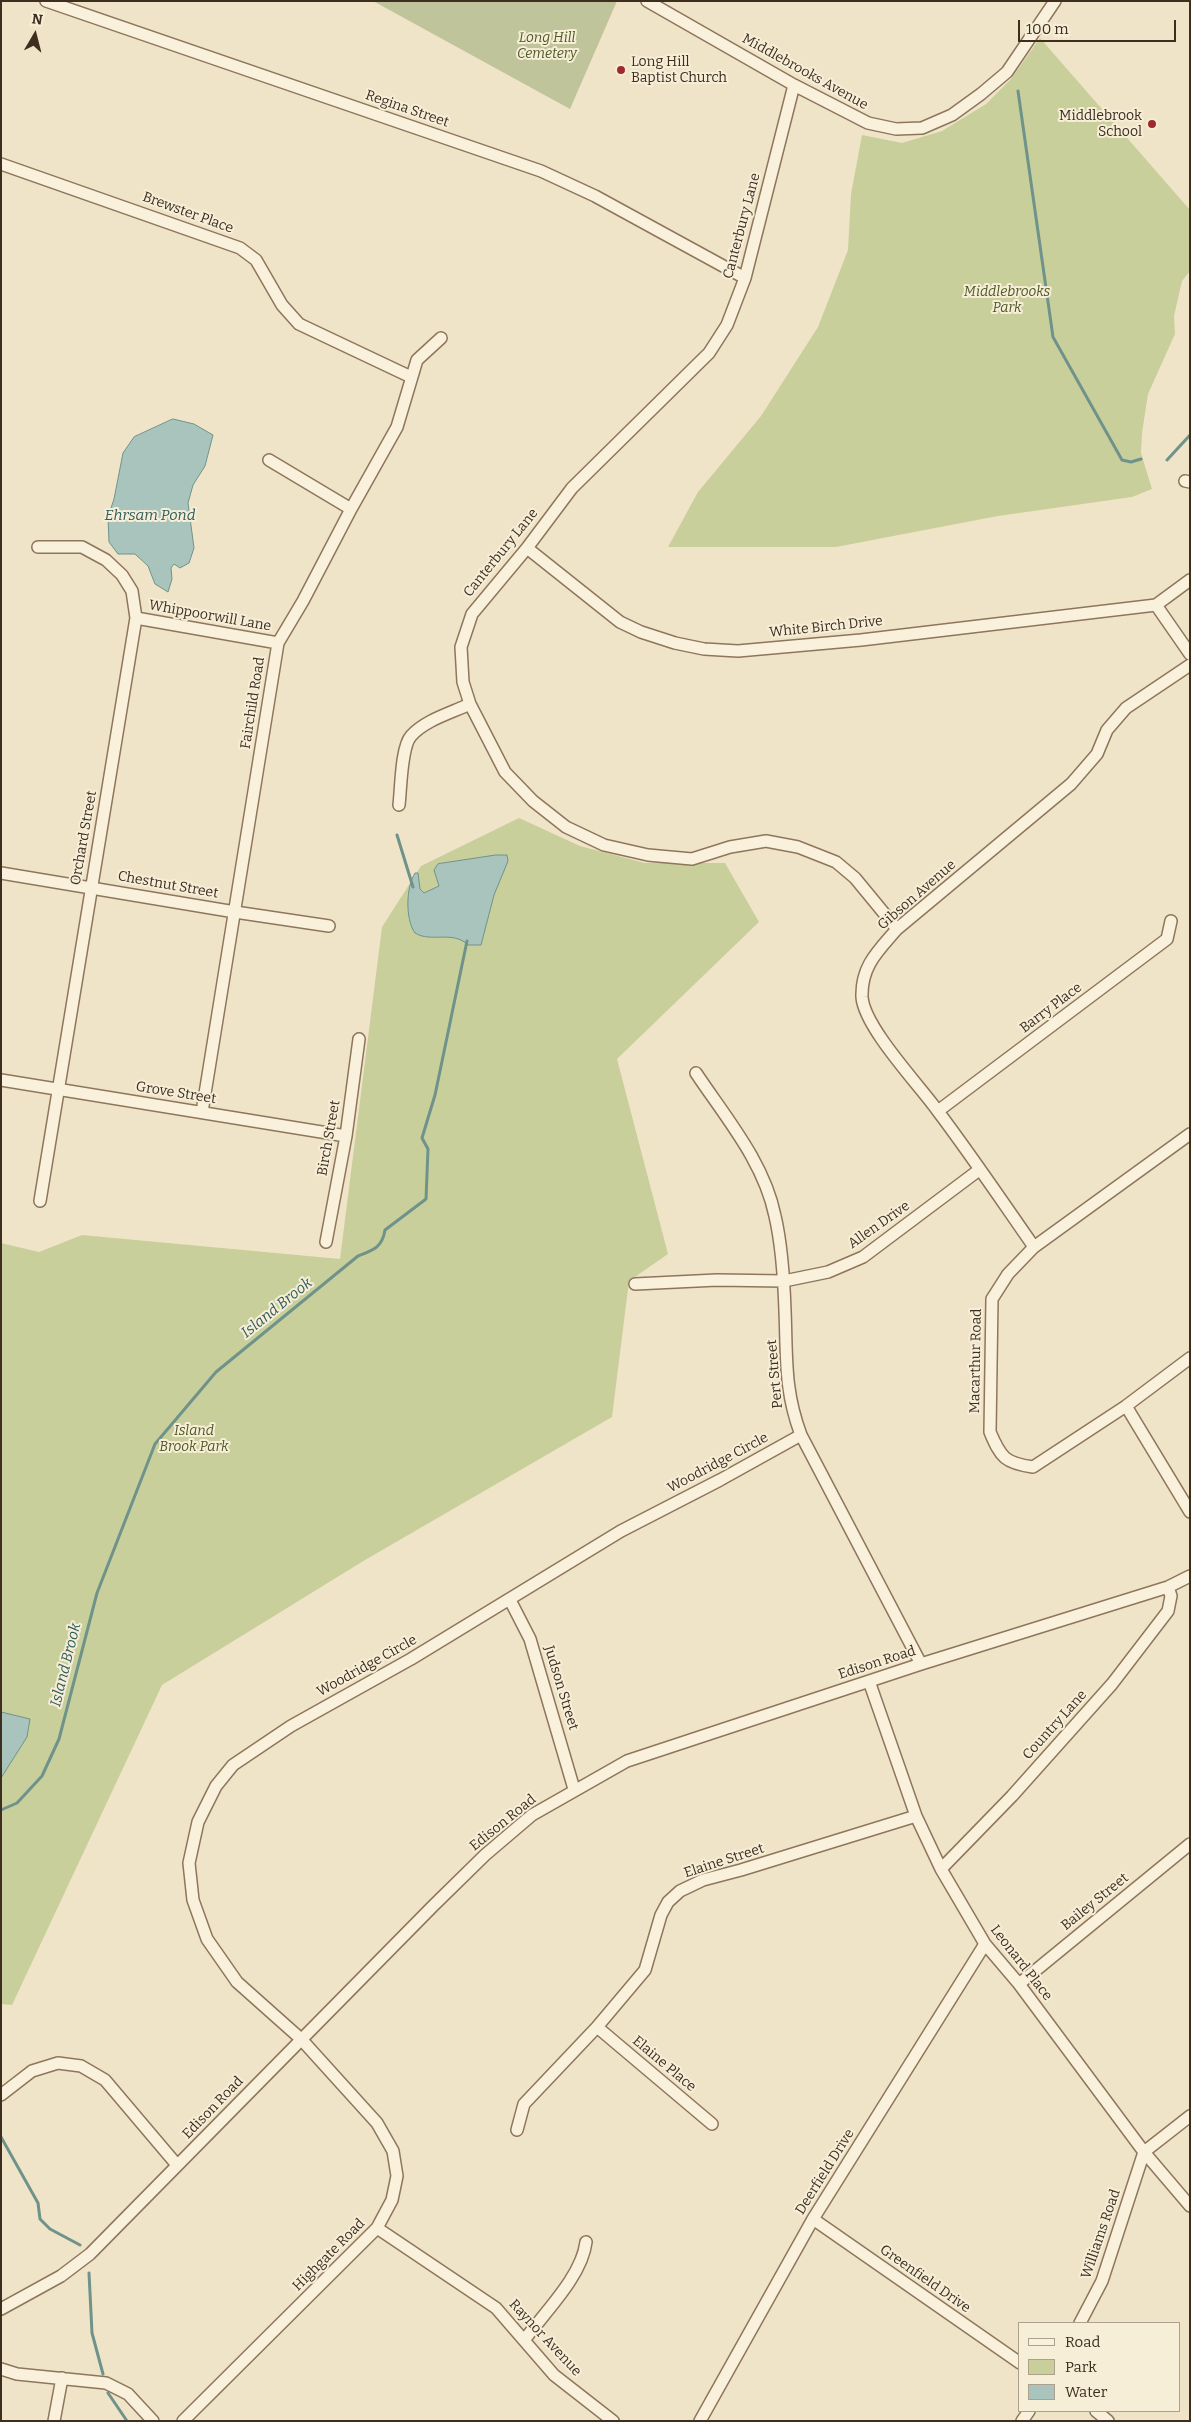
<!DOCTYPE html>
<style>
body{margin:0}
#map{position:relative;width:1191px;height:2422px;overflow:hidden;background:#f0e4c8;font-family:Bitter,serif}
canvas{display:block}
.frame{position:absolute;inset:0;border:2px solid #3d2e20;pointer-events:none}
.legend{position:absolute;left:1018px;top:2322px;width:162px;height:90px;box-sizing:border-box;background:#f7eed8;border:1px solid #ada18e;margin:0;padding:6px 9px;list-style:none;font-size:15px;color:#3d2e20}
.legend li{display:flex;align-items:center;gap:10px;height:25px}
.legend b{width:25px;border:1px solid #ada18e}
.north{position:absolute;left:10px;top:10px;width:50px;height:50px;-webkit-text-stroke:4px #f7eed8;paint-order:stroke;rotate:8deg;font-size:14px;font-weight:700;line-height:20px;text-align:center;color:#3d2e20}
.north::after{content:'';display:block;margin:auto;width:18px;height:22px;background:#3d2e20;clip-path:polygon(50% 0,100% 100%,50% 72%,0 100%)}
.scale{position:absolute;left:1018px;top:20px;width:158px;height:22px;box-sizing:border-box;border:2px solid #3d2e20;border-top:0;padding-left:6px;font-size:15px;line-height:18px;white-space:nowrap;color:#3d2e20;-webkit-text-stroke:4px #f7eed8;paint-order:stroke}
</style>
<div id="map">
<canvas width="1191" height="2422"></canvas>
<div class="frame"></div>
<ul class="legend">
<li><b style="height:6px;background:#faf1dc"></b>Road</li>
<li><b style="height:14px;background:#c9cf9b"></b>Park</li>
<li><b style="height:14px;background:#a9c4bc"></b>Water</li>
</ul>
<div class="north">N</div>
<div class="scale">100 m</div>
</div>
<script>
const context = document.querySelector('canvas').getContext('2d');
context.lineJoin = 'round';
function fill(path, color) {
  context.fillStyle = color;
  context.fill(path, 'evenodd');
}
function strokePath(path, color, width, dash) {
  context.strokeStyle = color;
  context.lineWidth = width;
  context.lineCap = dash ? 'butt' : 'round';
  context.setLineDash(dash || []);
  context.stroke(path);
}
function drawText(font, color, halo, rows, align = 'center') {
  context.font = font + ' Bitter,serif';
  context.lineWidth = 4;
  context.setLineDash([]);
  context.textBaseline = 'middle';
  context.strokeStyle = halo;
  context.fillStyle = color;
  for (const [text, x, y, turn = 0] of rows) {
    context.save();
    context.translate(x, y);
    context.rotate((+turn || 0) * Math.PI / 180);
    context.textAlign = isNaN(turn) ? turn : align;
    if (halo) context.strokeText(text, 0, 0);
    context.fillText(text, 0, 0);
    context.restore();
  }
}
const green = new Path2D(`
 M1040,38L1190,210V271L1182,281L1174,316L1175,334L1148,394L1142,433L1141,453L1152,489L1132,497L998,516L836,547H668L698,492L761,416L818,327L848,250L851,194L862,135L902,143L942,131L986,104L1011,79Z
 M519,818L580,846L645,863H725L759,922L617,1059L668,1254L629,1281L612,1417L365,1560L162,1685L12,2005L1,2004V1243L39,1252L82,1235L340,1259L382,927L421,866Z`);
const cemetery = new Path2D(`
 M373,1H617L570,109Z`);
const water = new Path2D(`
 M173,419L194,424L213,435L205,466L193,485L188,503L194,548L189,563L180,568L174,564L171,568L172,579L168,592L155,584L148,566L135,554H118L109,542L108,517L114,499L123,453L134,437Z
 M496,855H507L508,861L494,895L481,945H468C453,930 431,943 415,933C405,919 406,887 415,873H418L420,889L424,893L439,886L434,870L438,864Z
 M1,1712L30,1719L27,1737L1,1778Z`);
const stream = new Path2D(`
 M1018,91L1053,337L1122,460L1131,462L1141,459
 M1167,460L1190,435
 M397,835L413,887
 M1,1810L17,1803L42,1776L59,1739L97,1593L155,1444L216,1372L358,1256C373,1250 382,1248 385,1230L426,1199L428,1149L422,1138L435,1095L467,941
 M1,2137L38,2203L40,2219L50,2229L80,2245
 M89,2273L92,2333L103,2374
 M108,2393L127,2421`);
const minor = new Path2D(`
 M46,1L541,171L595,196L745,278
 M647,1L794,85L868,123L896,129L922,128L952,115L981,94L1007,72L1055,1
 M794,85L745,278L727,325L709,353L572,488L527,548L472,614L461,647L463,682L470,704L505,772L533,801L566,827L604,845L648,855L692,859L730,847L766,841L798,847L836,862L855,878L897,929
 M1,164L240,248L256,260L282,305L299,324L411,377
 M269,460L351,509
 M1185,481L1190,482
 M38,547H82L106,560L122,575L132,591L136,618L40,1201
 M527,548L620,622L641,632L675,643L704,649L738,651L861,640L1156,605
 M1156,605L1190,654
 M1156,605L1190,580
 M136,618L278,643
 M399,805C401,789 401,747 411,736C425,720 451,713 470,704
 M1,873L235,912L329,926
 M696,1073C726,1118 764,1162 775,1216C782,1246 784,1280 785,1311C787,1357 784,1390 801,1435L921,1664
 M1,1080L346,1136
 M938,1111L1167,939L1171,921
 M202,1112L278,643L303,601L351,509L397,427L417,360L441,338
 M1190,1134L1034,1247L1008,1274L992,1299L990,1432C1001,1458 1005,1463 1033,1467L1126,1406L1190,1358
 M326,1242L346,1136L359,1039
 M1034,1247C1002,1201 971,1155 937,1110C919,1085 864,1027 862,997C861,966 878,951 897,929L1071,784L1097,754L1107,730L1126,708L1190,665
 M635,1284L717,1280L784,1281L828,1272L863,1257L979,1170
 M1126,1406L1190,1512
 M510,1600L530,1639L574,1789
 M869,1681L916,1816L941,1869L985,1944L1019,1984L1144,2152L1190,2206
 M941,1869L1012,1796L1112,1684L1168,1611L1171,1596L1168,1587
 M1019,1984L1190,1844
 M597,2027L712,2124
 M1,2095L32,2071L58,2063L81,2066L105,2080L177,2165
 M517,2130L524,2104L597,2027L645,1970L661,1915L668,1902L680,1891L703,1880L741,1870L916,1816
 M813,2219L1020,2363
 M377,2228L496,2308L554,2375L613,2421
 M1,2309L61,2276L90,2254L433,1906L485,1855L532,1815L627,1761L921,1664L1168,1587L1190,1576
 M1080,2323L1102,2281L1144,2152L1190,2116
 M525,2339C545,2312 582,2276 586,2242
 M1,2369L17,2374L106,2383L128,2394L153,2421
 M1096,2411L1108,2421
 M54,2421L62,2378
 M183,2421L377,2228L392,2200L397,2176L393,2151L377,2123L301,2039L237,1982L207,1939L193,1900L189,1863L198,1822L216,1786L233,1765L291,1726L411,1659L621,1531L720,1480L801,1435
 M700,2421L813,2219L985,1944
 M1022,2421L1029,2411`);
const markers = [
 [621,70,5,"#9e2a2b"],
 [1152,124,5,"#9e2a2b"]
];
const parkNames = [
 ["Long Hill",547,38],
 ["Cemetery",547,54],
 ["Middlebrooks",1007,292],
 ["Park",1007,308],
 ["Island",194,1431],
 ["Brook Park",194,1447]
];
const poiNames = [
 ["Long Hill",631,62],
 ["Baptist Church",631,78],
 ["Middlebrook",1142,116,"right"],
 ["School",1142,132,"right"]
];
const streetNames = [
 ["Middlebrooks Avenue",805,72,29],
 ["Regina Street",407,109,19],
 ["Brewster Place",188,213,20],
 ["Canterbury Lane",742,226,-75],
 ["Canterbury Lane",501,553,-51],
 ["Whippoorwill Lane",210,616,10],
 ["White Birch Drive",826,627,-6],
 ["Fairchild Road",253,703,-81],
 ["Orchard Street",84,838,-80],
 ["Chestnut Street",168,885,10],
 ["Gibson Avenue",917,895,-41],
 ["Barry Place",1051,1008,-37],
 ["Grove Street",176,1093,9],
 ["Birch Street",329,1138,-80],
 ["Allen Drive",879,1225,-35],
 ["Macarthur Road",976,1361,-89],
 ["Pert Street",775,1374,-95],
 ["Woodridge Circle",718,1463,-28],
 ["Edison Road",877,1663,-18],
 ["Woodridge Circle",367,1666,-29],
 ["Judson Street",561,1688,73],
 ["Country Lane",1055,1725,-48],
 ["Edison Road",503,1823,-39],
 ["Elaine Street",724,1861,-18],
 ["Bailey Street",1095,1902,-39],
 ["Leonard Place",1021,1963,52],
 ["Elaine Place",664,2064,40],
 ["Edison Road",213,2108,-46],
 ["Deerfield Drive",825,2172,-58],
 ["Williams Road",1101,2234,-71],
 ["Highgate Road",329,2255,-45],
 ["Greenfield Drive",925,2279,35],
 ["Raynor Avenue",545,2338,47]
];
const waterNames = [
 ["Ehrsam Pond",150,516],
 ["Island Brook",277,1308,-39],
 ["Island Brook",66,1665,-76]
];
fill(green, '#c9cf9b');
fill(cemetery, '#bfc49a');
fill(water, '#a9c4bc');
strokePath(water, '#6f938a', 1);
strokePath(stream, '#6f938a', 3);
strokePath(minor, '#8d765c', 14);
strokePath(minor, '#faf1dc', 11);
for (const [x, y, r, color] of markers) {
  const dot = new Path2D();
  dot.arc(x, y, r, 0, 2 * Math.PI);
  context.fillStyle = color;
  context.fill(dot);
  strokePath(dot, '#f7eed8', 2);
}
drawText('italic 14px', '#4d5a26', '#f7eed8', parkNames);
drawText('14px', '#3d2e20', '#f7eed8', poiNames, 'left');
drawText('14px', '#3d2e20', '#f7eed8', streetNames);
drawText('italic 15px', '#2f5d5a', '#f7eed8', waterNames);
</script>
